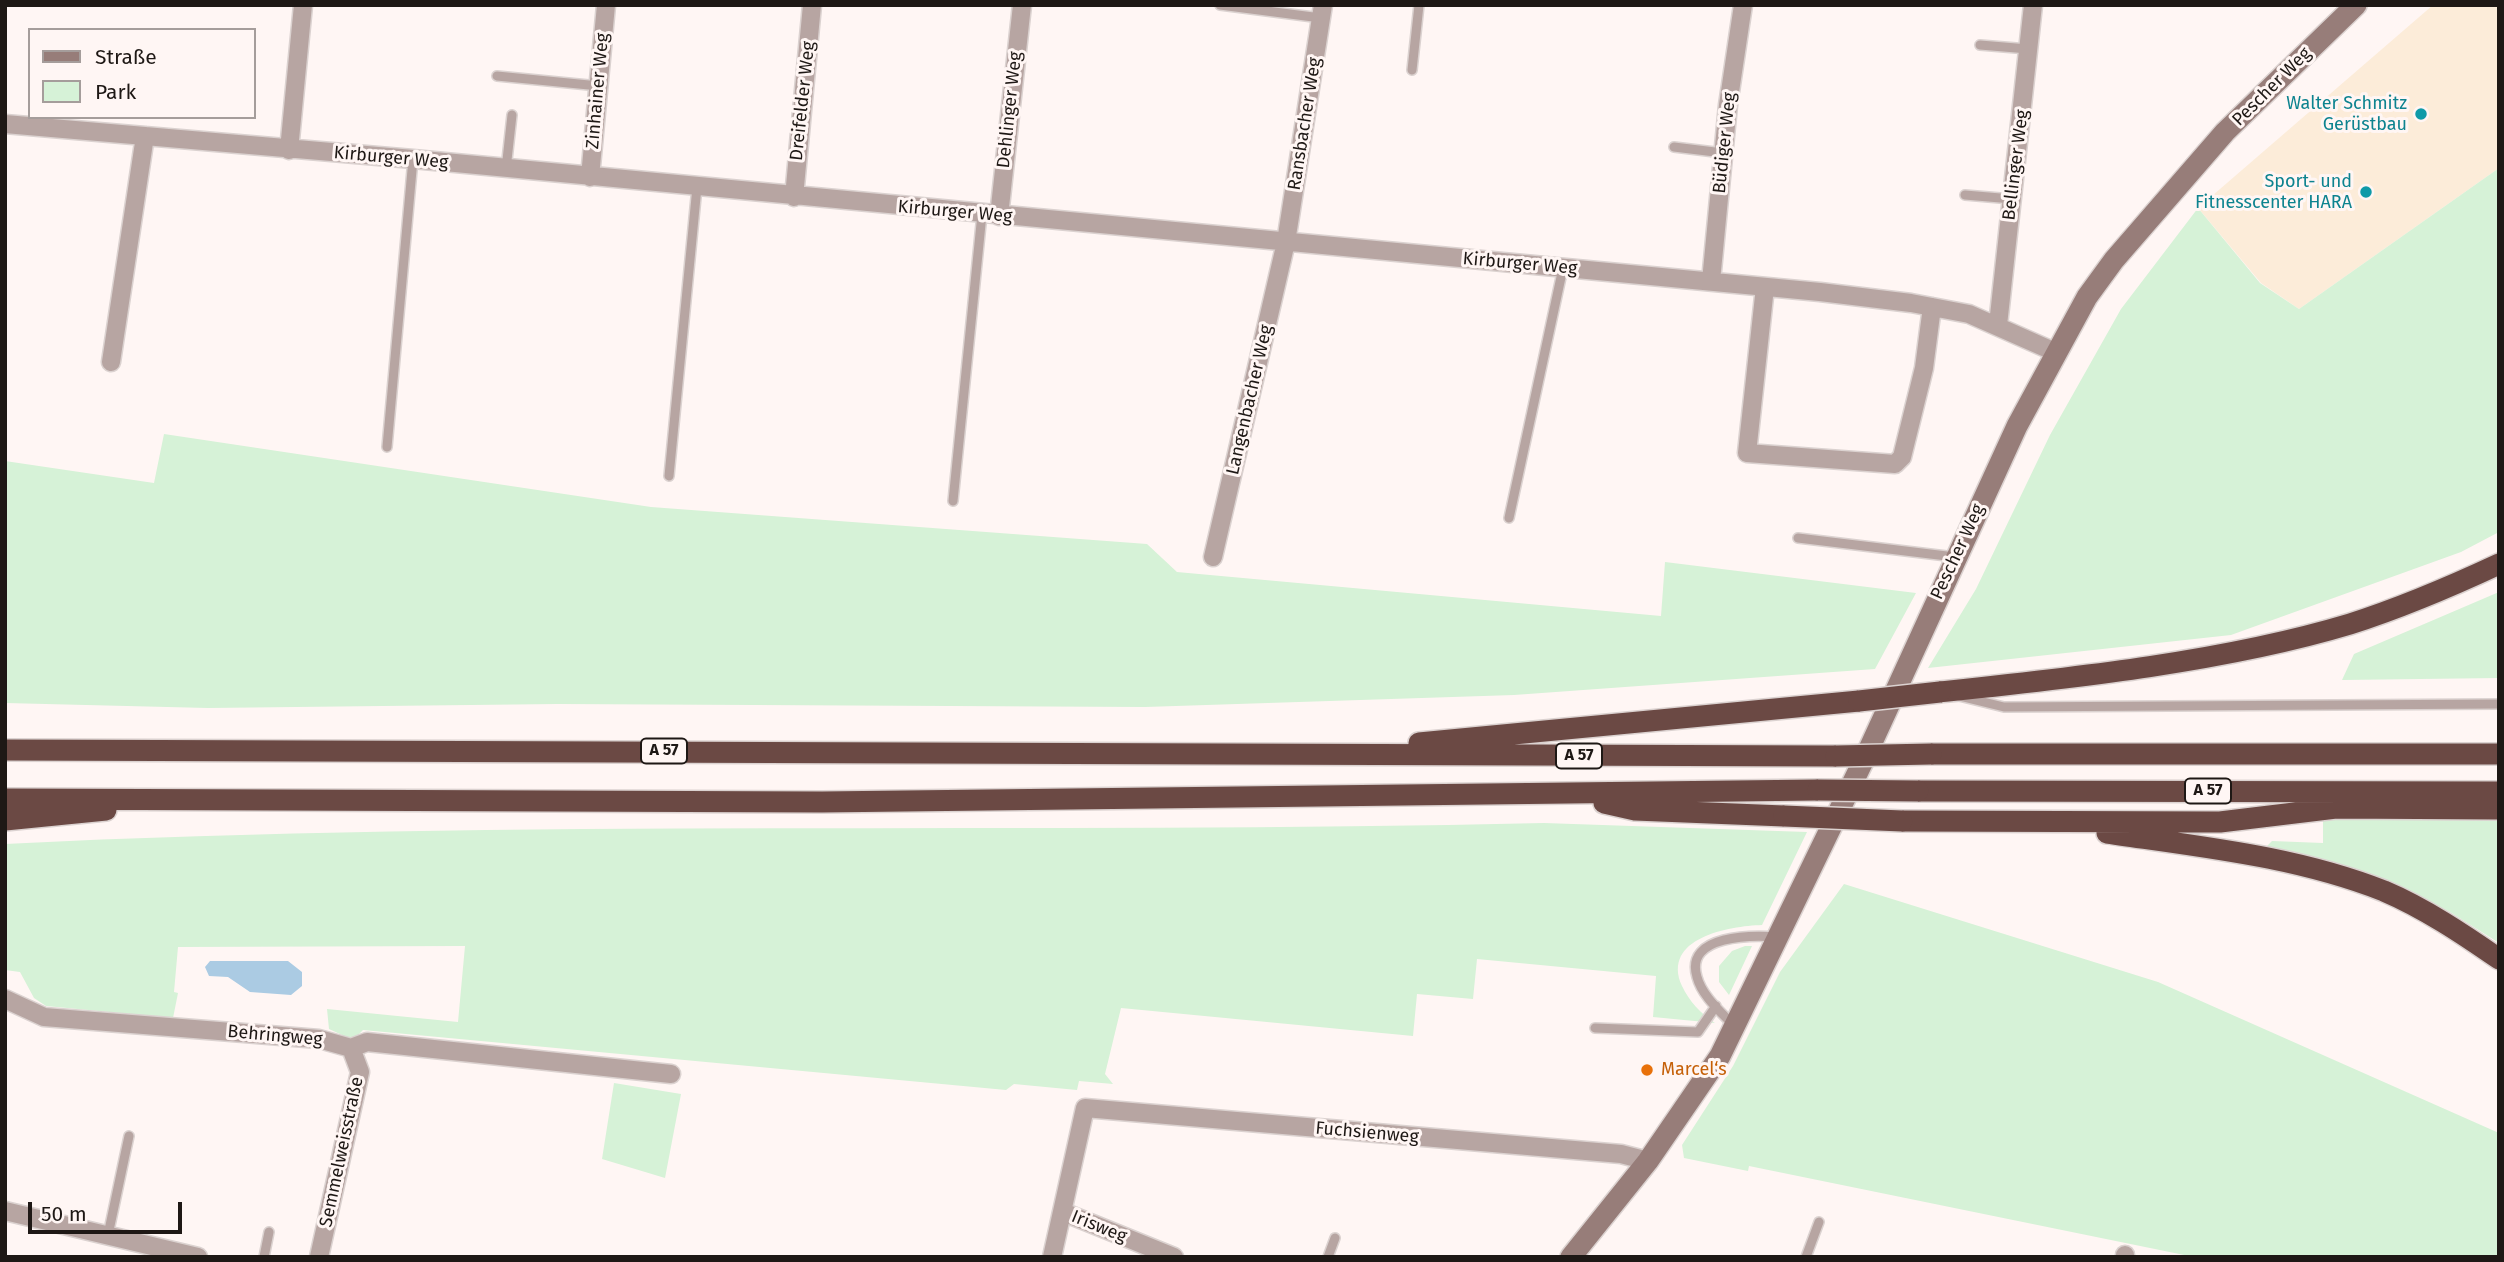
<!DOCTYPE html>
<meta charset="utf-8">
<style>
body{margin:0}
#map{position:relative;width:2504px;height:1262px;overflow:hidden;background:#fff6f4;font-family:"Fira Sans",sans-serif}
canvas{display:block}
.frame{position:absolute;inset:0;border:7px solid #1e1815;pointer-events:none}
.legend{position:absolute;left:28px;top:28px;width:228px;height:91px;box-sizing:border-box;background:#fff6f4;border:2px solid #a59d9b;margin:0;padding:9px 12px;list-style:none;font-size:21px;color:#1e1815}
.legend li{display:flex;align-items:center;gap:14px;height:35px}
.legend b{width:35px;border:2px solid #a59d9b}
.scale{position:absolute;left:28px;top:1202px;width:154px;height:32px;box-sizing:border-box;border:4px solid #1e1815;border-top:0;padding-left:9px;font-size:21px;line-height:24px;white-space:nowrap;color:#1e1815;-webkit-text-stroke:5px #fff6f4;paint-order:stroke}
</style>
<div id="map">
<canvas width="2504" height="1262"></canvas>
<div class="frame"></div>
<ul class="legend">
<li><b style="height:9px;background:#977d79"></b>Straße</li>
<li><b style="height:19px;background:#d6f2d7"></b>Park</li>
</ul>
<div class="scale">50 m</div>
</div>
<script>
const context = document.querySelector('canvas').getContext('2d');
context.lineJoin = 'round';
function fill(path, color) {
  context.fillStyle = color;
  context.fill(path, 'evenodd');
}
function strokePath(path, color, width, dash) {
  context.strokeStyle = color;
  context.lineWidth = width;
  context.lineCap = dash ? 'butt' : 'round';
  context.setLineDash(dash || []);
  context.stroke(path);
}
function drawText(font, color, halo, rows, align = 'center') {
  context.font = font + ' "Fira Sans",sans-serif';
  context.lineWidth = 6;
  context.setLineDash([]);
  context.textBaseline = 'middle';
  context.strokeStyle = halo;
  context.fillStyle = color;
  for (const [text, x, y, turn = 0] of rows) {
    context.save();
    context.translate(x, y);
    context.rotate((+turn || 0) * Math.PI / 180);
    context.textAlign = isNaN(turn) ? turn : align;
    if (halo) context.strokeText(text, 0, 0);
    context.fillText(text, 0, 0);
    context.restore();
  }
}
const industrial = new Path2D(`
 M2433,5H2499V168L2299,309L2261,283L2198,208Z`);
const green = new Path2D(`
 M2499,168V532L2461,552L2231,635L1928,668L1976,589L2050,435L2121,309L2198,208L2260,283L2299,309Z
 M164,434L651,507L1147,544L1177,572L1661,616L1665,562L1916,593L1875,669L1514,695L1145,707L558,704L208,708L5,703V461L154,483Z
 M2499,592V678L2342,680L2354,654Z
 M2432,818L2499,820V943L2450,912L2383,880L2266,847L2272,841L2323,843V820Z
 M1544,823L1807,832L1762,925C1729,926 1661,938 1682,986C1689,1001 1701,1014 1715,1023L1653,1017L1656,976L1477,959L1473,999L1417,994L1413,1036L1121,1008L1105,1074L1113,1084L1079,1081L1077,1090L1014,1084L1006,1090L363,1030L353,1040L329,1029L327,1009L458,1022L465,946L178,947L174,992L178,993L173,1018L46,1006L34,998L20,972L5,970V844C518,818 1031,835 1544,823Z
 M1844,884L2158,982L2499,1133V1257H2194L1749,1166L1748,1171L1684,1158L1682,1145L1733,1066L1780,972Z
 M1745,946H1752L1729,995L1719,982V966L1732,951Z
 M614,1083L681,1094L665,1178L602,1159Z`);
const water = new Path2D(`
 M210,961H288L302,972V986L291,995L250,992L228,977L209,976L205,967Z`);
const lane = new Path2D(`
 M1220,5L1321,18
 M1980,45L2028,49
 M1412,70L1419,5
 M497,76L599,86
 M1674,147L1723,153
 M506,169L512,115
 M1965,195L2012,199
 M387,447L413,159
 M669,476L697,187
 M953,501L982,214
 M1509,518L1563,268
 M1798,538L1955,557
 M1959,696L2004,707L2499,704
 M1734,1026C1721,1012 1702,996 1697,977C1684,934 1754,935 1778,937
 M1595,1028L1698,1032L1716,1006
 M108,1235L129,1136
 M264,1257L269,1232
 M1328,1257L1335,1238
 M1806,1257L1819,1222`);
const street = new Path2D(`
 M5,124L413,159L1820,292L1911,303L1969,314L2055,352
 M289,150L303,5
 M590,177L606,5
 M794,197L812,5
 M999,216L1022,5
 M1711,281L1728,105L1743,5
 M1765,287L1747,453L1895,464L1902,457L1924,368L1932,307
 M1998,325L2033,5
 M111,362L145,136
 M1213,557L1286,242L1323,5
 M5,999L44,1017L319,1039L351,1048L367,1042L671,1074
 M5,1211L198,1257
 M1063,1212L1174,1257
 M319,1257L360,1072L351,1048
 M1052,1257L1085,1108L1621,1154L1648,1161
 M2125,1257V1255`);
const secondary = new Path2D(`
 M1571,1257L1648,1161L1720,1056L1869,749L2017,426L2087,297L2114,260L2225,132L2356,5`);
const highway = new Path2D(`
 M1940,692C2071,678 2224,662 2350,624C2397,609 2454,585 2499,564
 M1419,743L1859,701
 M5,750L1836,756
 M1931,754H2499
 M1918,791L2499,792
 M5,799L822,802L1818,790
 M1604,803L1635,810L1784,816
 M5,820L106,810
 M1902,821L2220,822L2336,808L2499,809
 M2107,833C2201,847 2295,856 2384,891C2424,908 2463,934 2499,959`);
const highwayBridge = new Path2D(`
 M1859,701L1940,692
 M1836,756L1931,754
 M1818,790L1918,791
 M1784,816L1902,821`);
const markers = [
 [2421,114,7,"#0f9aa8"],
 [2366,192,7,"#0f9aa8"],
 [1647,1070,7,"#e8710a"]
];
const shields = [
 [664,751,46],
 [1579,756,46],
 [2208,791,46]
];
const shieldNames = [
 ["A 57",664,751],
 ["A 57",1579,756],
 ["A 57",2208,791]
];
const streetNames = [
 ["Pescher Weg",2272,87,-45],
 ["Zinhainer Weg",598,91,-85],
 ["Dreifelder Weg",803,101,-84],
 ["Dehlinger Weg",1010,110,-84],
 ["Ransbacher Weg",1305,124,-81],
 ["Büdiger Weg",1725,143,-84],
 ["Kirburger Weg",391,158,5],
 ["Bellinger Weg",2016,165,-83],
 ["Kirburger Weg",955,212,5],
 ["Kirburger Weg",1520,264,5],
 ["Langenbacher Weg",1250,400,-77],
 ["Pescher Weg",1958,552,-65],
 ["Behringweg",275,1036,5],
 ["Fuchsienweg",1367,1133,5],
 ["Semmelweisstraße",342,1152,-78],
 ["Irisweg",1099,1227,22]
];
const cultureNames = [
 ["Walter Schmitz",2407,104],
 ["Gerüstbau",2407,125],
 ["Sport- und",2352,182],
 ["Fitnesscenter HARA",2352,203]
];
const foodNames = [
 ["Marcel‘s",1661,1070]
];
fill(industrial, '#fcecd9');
fill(green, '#d6f2d7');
fill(water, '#abcbe3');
strokePath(lane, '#dbd2d0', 12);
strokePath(street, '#dbd2d0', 21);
strokePath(secondary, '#dbd2d0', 24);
strokePath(highway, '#dbd2d0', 24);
strokePath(lane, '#b7a5a2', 9);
strokePath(street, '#b7a5a2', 18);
strokePath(secondary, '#977d79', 21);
strokePath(highway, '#6b4944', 21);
strokePath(highwayBridge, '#dbd2d0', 24, []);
strokePath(highwayBridge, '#6b4944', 21);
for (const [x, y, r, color] of markers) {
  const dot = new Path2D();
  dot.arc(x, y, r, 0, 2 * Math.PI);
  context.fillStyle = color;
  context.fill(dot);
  strokePath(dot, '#fff6f4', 2.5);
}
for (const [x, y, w] of shields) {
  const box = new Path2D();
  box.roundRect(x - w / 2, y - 12.5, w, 25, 5);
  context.fillStyle = '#fff6f4';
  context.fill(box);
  strokePath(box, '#1e1815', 2);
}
drawText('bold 16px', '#1e1815', null, shieldNames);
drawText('18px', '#1e1815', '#fff6f4', streetNames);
drawText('18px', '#0d838f', '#fff6f4', cultureNames, 'right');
drawText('18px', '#c56008', '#fff6f4', foodNames, 'left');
</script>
